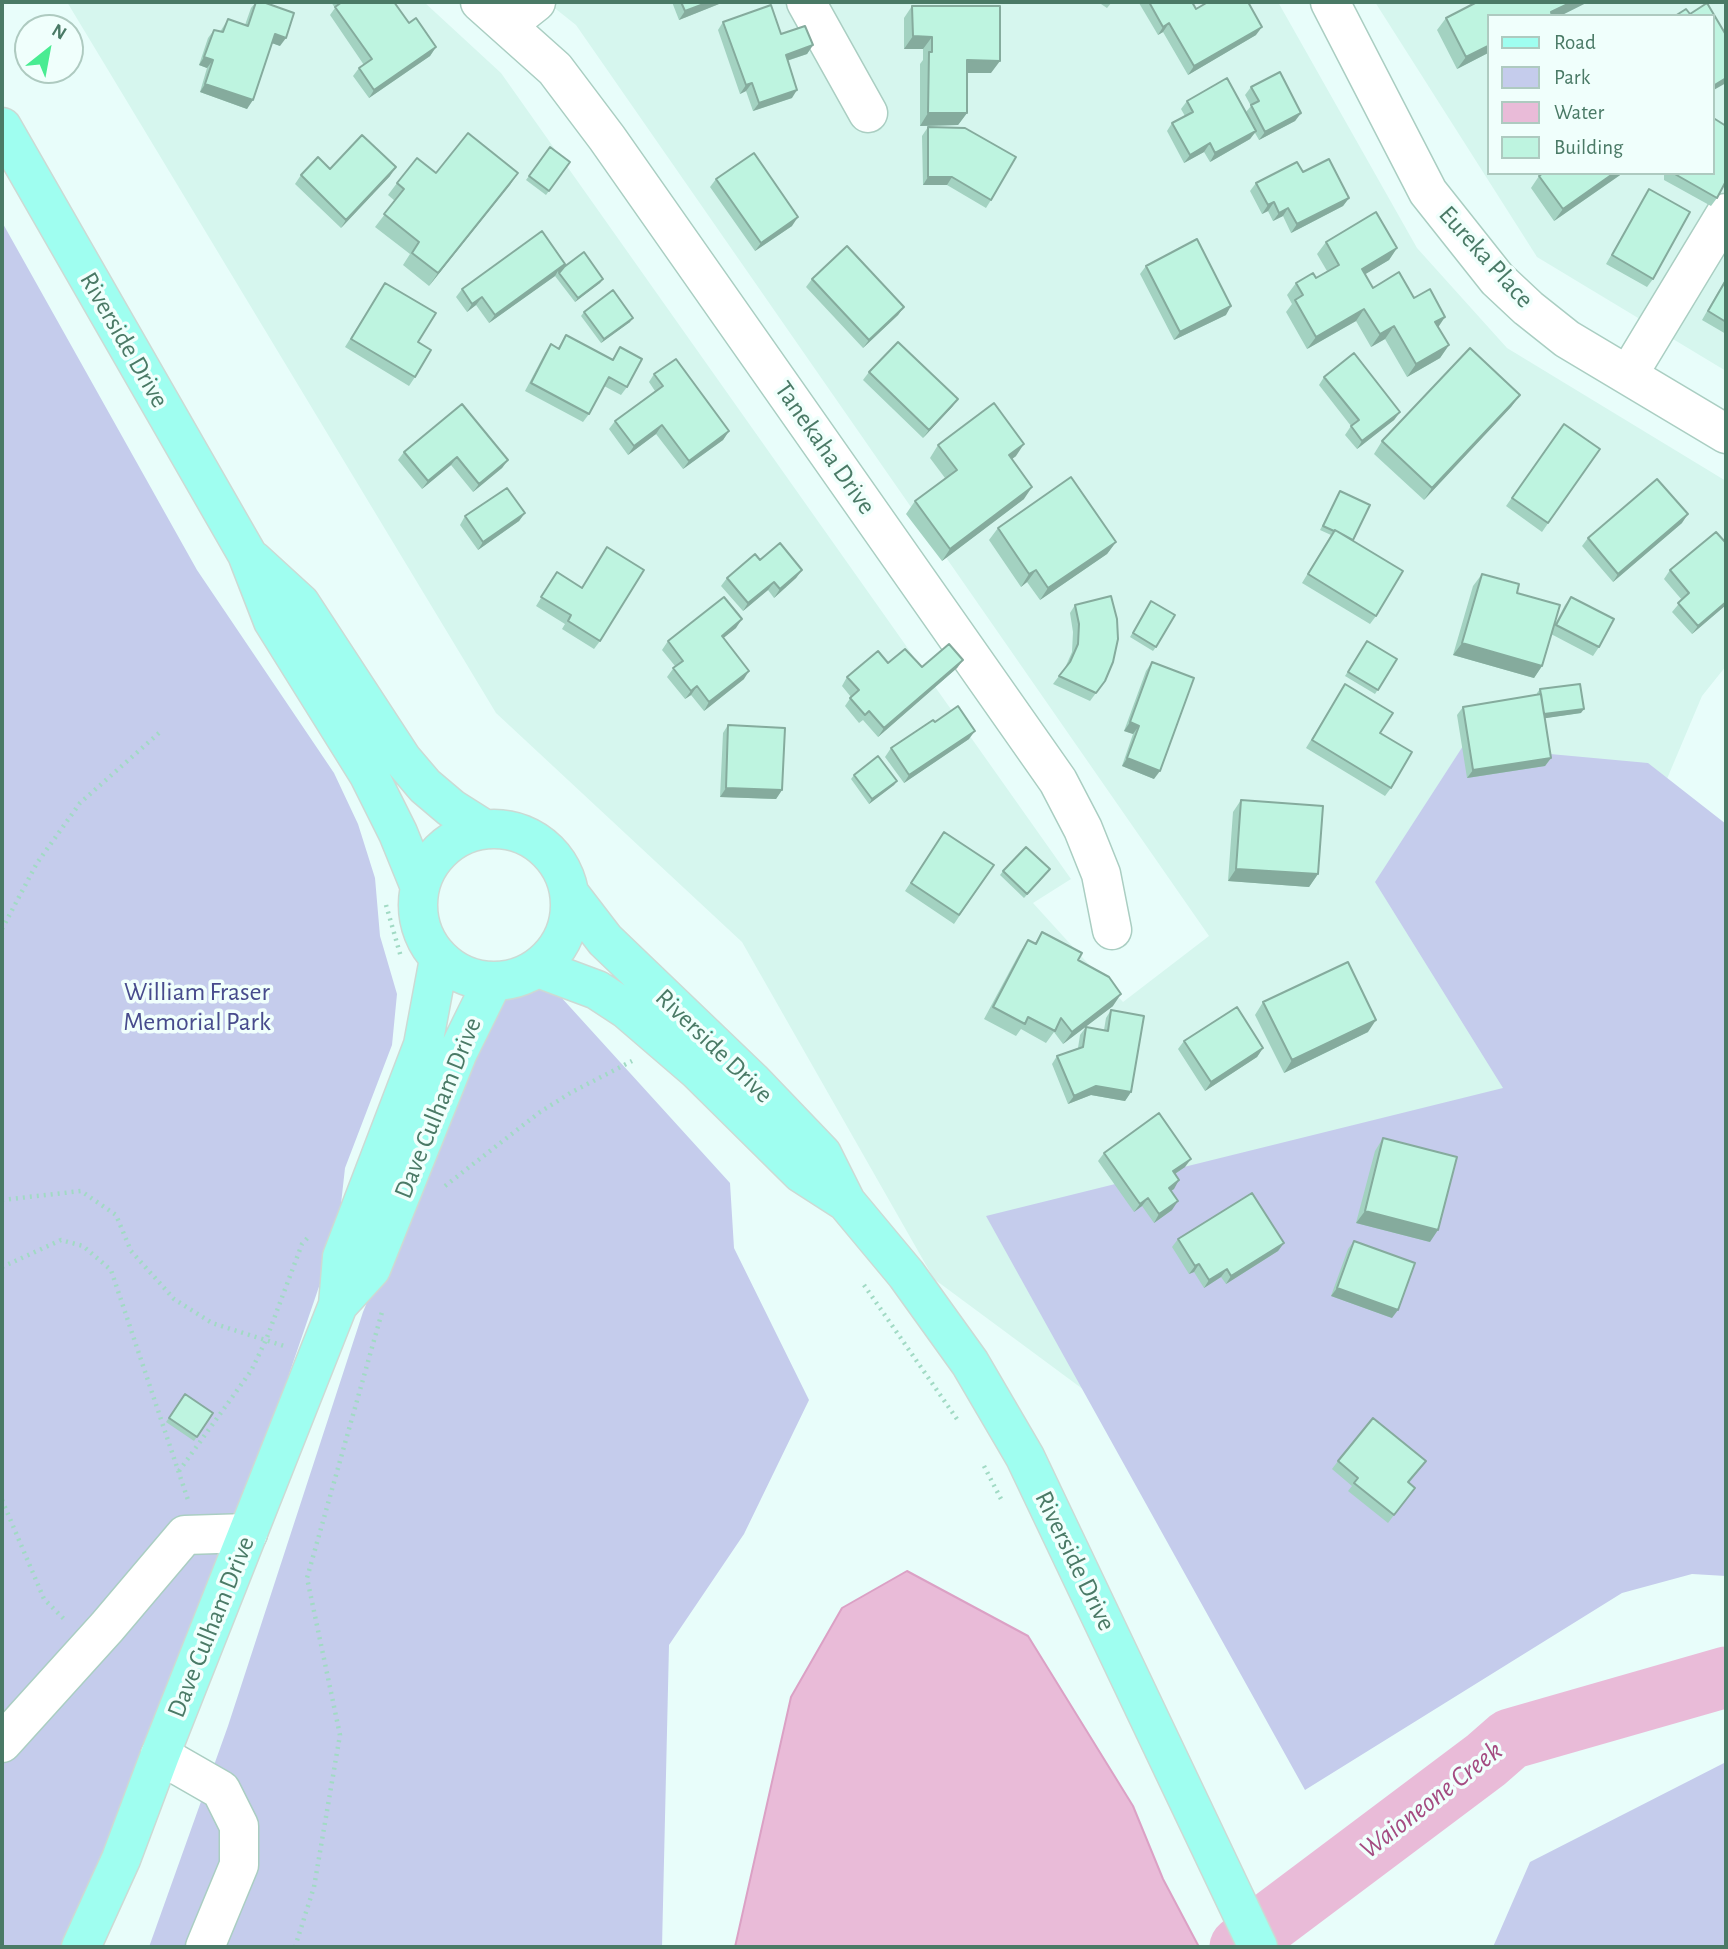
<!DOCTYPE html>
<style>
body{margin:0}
#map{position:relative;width:1728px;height:1949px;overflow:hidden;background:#e8fdfa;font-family:"Alegreya Sans",sans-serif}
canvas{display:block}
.frame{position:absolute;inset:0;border:4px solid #4a7a66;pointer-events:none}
.legend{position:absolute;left:1487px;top:14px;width:228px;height:161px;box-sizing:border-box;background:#f0fffc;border:2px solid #aecac0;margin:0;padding:9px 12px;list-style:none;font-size:21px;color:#4a7a66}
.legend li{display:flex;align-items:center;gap:14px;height:35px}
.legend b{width:35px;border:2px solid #aecac0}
.north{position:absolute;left:14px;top:14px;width:70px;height:70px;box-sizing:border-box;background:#f0fffc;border:2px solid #aecac0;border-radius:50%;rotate:31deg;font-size:19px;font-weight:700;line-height:28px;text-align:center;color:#4a7a66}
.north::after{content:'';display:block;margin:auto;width:24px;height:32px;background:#49ec92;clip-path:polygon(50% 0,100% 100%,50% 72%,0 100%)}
</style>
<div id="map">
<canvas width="1728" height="1949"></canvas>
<div class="frame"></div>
<ul class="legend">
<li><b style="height:9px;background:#9ffef0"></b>Road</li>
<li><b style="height:19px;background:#c5ccec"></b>Park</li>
<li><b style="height:19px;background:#e9bbd8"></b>Water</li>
<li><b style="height:19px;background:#bef4e0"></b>Building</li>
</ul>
<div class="north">N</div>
</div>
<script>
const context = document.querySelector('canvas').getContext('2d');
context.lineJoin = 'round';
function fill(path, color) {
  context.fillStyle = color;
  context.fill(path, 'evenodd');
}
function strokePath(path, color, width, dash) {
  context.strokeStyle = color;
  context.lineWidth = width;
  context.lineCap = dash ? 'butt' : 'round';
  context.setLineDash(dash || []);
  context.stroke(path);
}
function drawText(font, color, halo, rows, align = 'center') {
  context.font = font + ' "Alegreya Sans",sans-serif';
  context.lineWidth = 7;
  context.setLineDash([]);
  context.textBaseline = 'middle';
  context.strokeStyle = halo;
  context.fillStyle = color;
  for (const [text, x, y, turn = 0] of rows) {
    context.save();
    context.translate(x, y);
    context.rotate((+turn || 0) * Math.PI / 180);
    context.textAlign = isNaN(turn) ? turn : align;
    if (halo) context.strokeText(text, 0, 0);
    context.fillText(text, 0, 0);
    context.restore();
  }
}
const residential = new Path2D(`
 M67,2H424L501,73L1071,879L1033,903L1123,1002L1209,936L576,25L547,2H1278L1417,248L1507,348L1726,481V666L1702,696L1560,1032L1573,1068L1134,1427L934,1279L742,942L496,713Z
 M1375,2H1726V371L1537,257ZM1488,16H1712V173H1488Z`);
const green = new Path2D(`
 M2,222L197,570L334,773L358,824L375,878L380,936L397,994L392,1045L345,1168L338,1231L132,1834L86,1947H2Z
 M1463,746L1648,763L1726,824V1576L1692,1574L1622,1593L1305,1790L986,1216L1503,1088L1375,882Z
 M550,985L730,1183L734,1248L809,1400L744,1534L669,1645L662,1947H149L228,1726L363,1312L470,1051L497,1002L509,994Z
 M1726,1762V1947H1493L1530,1862Z`);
const water = new Path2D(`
 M907,1571L1028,1636L1133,1806L1163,1879L1199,1947H735L791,1697L842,1608Z`);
const river = new Path2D(`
 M1240,1947L1265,1926L1486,1760L1510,1739L1726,1677`);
const path = new Path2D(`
 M386,905L401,957
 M2,929L37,863L80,803L159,733
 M445,1186L540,1112L572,1092L632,1061
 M2,1200L81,1191L116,1215L131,1251L174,1299L212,1323L284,1346
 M2,1267L61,1240L83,1246L111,1270L188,1500
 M864,1285L959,1422
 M984,1466L1001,1499
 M179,1471L251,1371L266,1340L302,1244L310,1235
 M2,1500L44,1599L66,1621
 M295,1947L314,1887L340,1735L307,1578L382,1312`);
const minor = new Path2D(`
 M480,2L555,69L607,138L1058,781L1083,829L1101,874L1112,930
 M806,2L868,113
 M1330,2L1428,192L1497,279L1528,308L1567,339L1726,434
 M507,25L536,2
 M1628,375L1726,213
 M2,1743L107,1627L185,1535L248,1533
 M160,1755L221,1790L239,1826V1865L205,1947`);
const major = new Path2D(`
 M2,127L247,554L273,621L369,775L398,833L420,887
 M253,560L300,603L402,759L425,786L451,808L481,827
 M418 905a76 76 0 1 1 152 0a76 76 0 1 1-152 0Z
 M572,897L605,940L752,1081L822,1154L846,1202L906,1274L970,1363L1025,1457L1258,1947
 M538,968L597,990L626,1009L697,1070L801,1173L846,1202
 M338,1305L371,1269L458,1052L493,981
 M81,1947L121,1859L160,1755L338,1305L342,1257L423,1045L439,959`);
const wall = new Path2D(`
 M256,2H263L280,46L272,43L247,109L200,92L207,68L199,65L208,38L214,30L220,32L228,19L245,25L251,8Z
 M331,2H394L409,23L436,47L430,56L369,98L353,76L359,68L364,65L330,15L335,8Z
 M672,2H720L719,4L679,20Z
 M1098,2H1112L1107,8Z
 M1141,2H1192L1196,9L1256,35L1188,75L1163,32L1158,35L1139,3Z
 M1477,2H1588L1560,16H1488V53L1457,69L1437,30L1446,18Z
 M912,6L991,73H967V113L958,125L920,126V64L923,60V49H904V18Z
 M723,22L781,34L813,45L807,54L787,61L792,98L753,111L746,91L740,94L718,30Z
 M1251,87L1301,113L1295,121L1259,140L1255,133L1250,139L1210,162L1204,152L1184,163L1167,131L1172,123L1185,116L1181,109L1187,101L1246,112L1251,106L1245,95Z
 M928,127L991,200L986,208L947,185H923L922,136Z
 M550,147L570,162L546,195L526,180Z
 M330,169L390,176L341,228L295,184L301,175Z
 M1303,172L1349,198L1343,206L1291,233L1283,216L1273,221L1268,211L1262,214L1250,191L1256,183Z
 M436,173H518L429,286L403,265L410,254L375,227L395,201L388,195L397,183Z
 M1623,173L1554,221L1531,188L1539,176Z
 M1664,173H1712L1717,198L1711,206L1664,180Z
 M716,179L792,226L755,251L710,187Z
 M1649,189L1653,279L1647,287L1606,264Z
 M1326,242L1397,248L1389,260L1365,274L1373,288L1414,298L1438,327L1449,345L1440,358L1407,377L1385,339L1371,347L1356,321L1307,349L1286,312L1292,304L1287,295L1296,283L1316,278L1327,271L1317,254Z
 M565,264L603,279L600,283L575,302L555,276L489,323L476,305L467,312L456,297L462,289Z
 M1146,266L1226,315L1174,340L1140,274Z
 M1726,278V334L1702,320Z
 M812,279L904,307L898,315L863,348L806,287Z
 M385,283L418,342L415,377L409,386L345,347Z
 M584,312L630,322L601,343L581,316Z
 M566,335L612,360L620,347L627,387L621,395L604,386L589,414L583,422L525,391L545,353L551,344L558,348Z
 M869,372L958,399L952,407L923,438L863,380Z
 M654,374L729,431L723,440L683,469L656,434L628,455L609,429L615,421L655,391L649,382Z
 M1324,377L1400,412L1394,420L1357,449L1345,435L1351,426L1319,385Z
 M1520,395L1511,407L1424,500L1374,454L1382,441Z
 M1564,424L1600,449L1542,532L1506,506Z
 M938,445L1016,456L1012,459L1024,499L942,561L906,514L915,501L945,478L930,458Z
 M404,452L508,460L502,468L473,492L451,465L422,489L398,460Z
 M1340,491L1353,541L1376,616L1370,624L1302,583L1331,535L1320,530Z
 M525,513L519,521L478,550L460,525L465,516Z
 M1682,523L1613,582L1582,546L1588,538Z
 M998,528L1116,542L1107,554L1040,600L1027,582L1021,587L989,540Z
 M1726,543V605L1692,634L1672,612L1682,600L1664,579L1670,570Z
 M760,560L802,570L796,578L774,598L768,590L743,611L721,586L727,578Z
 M557,572L600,641L594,649L562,629L565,624L536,606Z
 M1482,574L1517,593L1553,628L1565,605L1571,597L1599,647L1593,656L1551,634L1542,666L1534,678L1453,655L1473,586Z
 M1075,605L1105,681L1090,701L1053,684L1065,668L1072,652L1073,632L1070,613Z
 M1148,606L1156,647L1153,651L1130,637Z
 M736,628L723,638L744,679L704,711L691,695L685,699L667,677L675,666L662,650L668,641Z
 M1367,641L1397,659L1375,694L1345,676Z
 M963,660L957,668L878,737L863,720L859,723L845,706L851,697L842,686L847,677L888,663L922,667Z
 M1152,662L1154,779L1122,766L1133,734L1124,731L1146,671Z
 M1345,684L1380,733L1391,788L1385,796L1306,748Z
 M1540,689L1581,713L1545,718L1551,758L1545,766L1467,778L1457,715L1463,707L1537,695V693Z
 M935,722L969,739L904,783L885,757L891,748Z
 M728,725L782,790L776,799L720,797L723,733Z
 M854,775L897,781L894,785L869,804L851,779Z
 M1241,800L1318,874L1309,887L1228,881L1233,812Z
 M944,832L994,865L954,924L905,891Z
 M1003,871L1047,873L1024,898L1000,875Z
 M1042,932L1078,960L1113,1006L1063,1044L1054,1032L1046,1043L1021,1029L1016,1036L984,1019L1020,952L1028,940L1035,943Z
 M1263,1002L1368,1032L1284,1073L1255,1015Z
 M1111,1010L1131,1092L1125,1101L1091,1095L1068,1104L1052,1064L1057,1056L1078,1048L1080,1035L1086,1027L1104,1030L1106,1018Z
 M1184,1041L1263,1048L1257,1057L1205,1091L1178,1049Z
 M1383,1138L1430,1242L1356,1223L1375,1151Z
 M1104,1153L1185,1167L1175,1174L1174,1189L1171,1191L1172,1210L1154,1223L1142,1206L1134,1212L1098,1161Z
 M1178,1239L1284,1243L1278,1251L1226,1284L1221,1277L1204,1288L1194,1272L1189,1274L1172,1247Z
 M1354,1241L1392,1318L1331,1296L1348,1249Z
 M185,1394L213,1413L194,1441L166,1422Z
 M1338,1461H1426L1409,1483L1415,1488L1388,1523L1348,1491L1352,1486L1332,1469Z`);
const shadedWall = new Path2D(`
 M709,2H720L719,4L679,20L685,11Z
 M1572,2H1588L1560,16H1548L1551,12Z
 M1169,23L1163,32L1158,35L1163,27Z
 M1262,27L1256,35L1188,75L1194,66Z
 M275,34L286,38L280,46L269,42Z
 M913,36L932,37L923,49H904Z
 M813,45L807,54L780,63L786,55Z
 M1488,46V53L1457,69L1466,57Z
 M436,47L430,56L369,98L374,90Z
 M204,57L213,60L207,68L199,65Z
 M967,60L1000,61L991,73H958Z
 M1726,78V83L1712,91L1713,86Z
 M752,83L746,91L740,94L746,85Z
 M205,84L253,100L247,109L200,92Z
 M797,90L792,98L753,111L759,103Z
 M928,113H967L958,125L920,126Z
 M1301,113L1295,121L1259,140L1265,132Z
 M1256,131L1250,139L1210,162L1215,153Z
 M1210,143L1204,152L1184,163L1190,155Z
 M396,167L390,176L341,228L346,220Z
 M518,173L510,185L429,286L438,273Z
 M1614,173H1623L1554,221L1563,209Z
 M928,177H952L947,185H923Z
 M1349,198L1343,206L1291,233L1297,224Z
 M1274,202L1268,211L1262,214L1268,205Z
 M1288,208L1283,216L1273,221L1279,213Z
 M798,217L792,226L755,251L761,243Z
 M1397,248L1389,260L1354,281L1362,269Z
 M565,264L559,273L558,271L555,276L489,323L495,315Z
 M603,279L600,283L575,302L578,298Z
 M482,297L476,305L467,312L472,304Z
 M1231,306L1226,315L1174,340L1180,332Z
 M904,307L898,315L863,348L869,340Z
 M1364,309L1356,321L1307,349L1316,337Z
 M1445,317L1437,329L1435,322Z
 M633,318L630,322L601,343L604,339Z
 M1394,326L1385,339L1371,347L1380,334Z
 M1449,345L1440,358L1407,377L1416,364Z
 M1520,395L1511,407L1424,500L1432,488Z
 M958,399L952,407L923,438L929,430Z
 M1400,412L1394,420L1357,449L1362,441Z
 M662,425L656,434L628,455L634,446Z
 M729,431L723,440L683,469L689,461Z
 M1024,444L1016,456L1000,468L1009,455Z
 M457,457L451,465L422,489L428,481Z
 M508,460L502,468L473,492L479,484Z
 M1032,487L1024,499L942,561L950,549Z
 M525,513L519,521L478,550L483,542Z
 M1688,514L1682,523L1613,582L1618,574Z
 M1116,542L1107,554L1040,600L1048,588Z
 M802,570L796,578L774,598L780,589Z
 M1036,570L1027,582L1021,587L1029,574Z
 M774,582L768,590L743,611L748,603Z
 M1726,602V605L1692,634L1698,626Z
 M742,619L736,628L716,644L722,636Z
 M1462,643L1542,666L1534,678L1453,655Z
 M963,660L957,668L878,737L884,728Z
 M749,671L744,679L704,711L709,702Z
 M697,686L691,695L685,699L691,691Z
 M1584,709L1581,713L1540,719L1543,714Z
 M1130,722L1139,726L1133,734L1124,731Z
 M975,731L969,739L904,783L909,775Z
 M1127,758L1160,771L1154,779L1122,766Z
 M1551,758L1545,766L1467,778L1473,770Z
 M897,781L894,785L869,804L872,799Z
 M726,788L782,790L776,799L720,797Z
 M1236,869L1318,874L1309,887L1228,881Z
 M1121,994L1113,1006L1063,1044L1072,1032Z
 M1376,1020L1368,1032L1284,1073L1292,1060Z
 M1263,1048L1257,1057L1205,1091L1211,1082Z
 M1096,1086L1131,1092L1125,1101L1091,1095L1068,1104L1074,1096Z
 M1191,1159L1185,1167L1167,1179L1173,1171Z
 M1179,1180L1174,1189L1163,1196L1169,1188Z
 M1148,1198L1142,1206L1134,1212L1140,1204Z
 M1178,1201L1172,1210L1154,1223L1159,1214Z
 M1365,1211L1438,1230L1430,1242L1356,1223Z
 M1284,1243L1278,1251L1226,1284L1231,1276Z
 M1199,1264L1194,1272L1189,1274L1195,1266Z
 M1227,1269L1221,1277L1204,1288L1209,1280Z
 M1337,1288L1398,1310L1392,1318L1331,1296Z`);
const building = new Path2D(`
 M256,2H263L294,13L286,38L275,34L253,100L205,84L213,60L204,57L214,30L223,32L228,19L248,26Z
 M342,2H394L409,23L416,18L436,47L374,90L359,68L372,59L335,7Z
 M681,2H709L685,11Z
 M1149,2H1192L1196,9L1208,2H1248L1262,27L1194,66L1169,23L1163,27Z
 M1477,2H1572L1551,12L1552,16H1488V46L1466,57L1446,18Z
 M1707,3L1726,35V78L1713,86L1712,16H1675L1686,9L1690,14Z
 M771,5L781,34L805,26L813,45L786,55L797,90L759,103L752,83L746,85L723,22Z
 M912,6H1000V61L967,60V113H928L929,52H932V37L913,36Z
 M1280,72L1301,113L1265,132L1251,105L1259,101L1251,87Z
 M1227,78L1256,131L1215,153L1210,143L1190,155L1172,123L1193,112L1187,101Z
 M1715,119L1726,126V181L1717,198L1673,173H1712V121Z
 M928,127L965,128L1016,157L991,200L952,177H928Z
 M468,133L518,173L438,273L412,253L419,242L384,214L404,189L397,183L417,158L436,173Z
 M362,135L396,167L346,220L301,175L318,157L330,169Z
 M550,147L570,162L549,191L529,176Z
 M754,153L798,217L761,243L716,179Z
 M1329,159L1349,198L1297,224L1288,208L1279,213L1274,202L1268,205L1256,183L1297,162L1303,172Z
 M1543,173H1614L1563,209L1539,176Z
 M1649,189L1690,212L1653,279L1612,255Z
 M1376,212L1397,248L1362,269L1373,288L1399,272L1414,298L1430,289L1445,317L1435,322L1449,345L1416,364L1394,326L1380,334L1364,309L1316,337L1295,300L1303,295L1296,283L1313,273L1316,278L1339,265L1326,242Z
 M542,231L565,264L495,315L482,297L472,304L462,289Z
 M1197,239L1231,306L1180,332L1146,266Z
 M847,246L904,307L869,340L812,279Z
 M584,252L603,279L578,298L559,273L564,267Z
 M1726,280V322L1708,311Z
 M385,283L436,313L418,342L431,350L415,377L351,339Z
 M613,290L633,318L604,339L584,312Z
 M566,335L613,360L620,347L642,359L627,387L609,377L589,414L531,383L551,344L559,349Z
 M898,342L958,399L929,430L869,372Z
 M1470,348L1520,395L1432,488L1382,441Z
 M1354,353L1400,412L1362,441L1351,426L1359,420L1324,377Z
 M676,359L729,431L689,461L662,425L634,446L615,421L663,386L654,374Z
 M994,403L1024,444L1009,455L1032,487L950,549L915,501L957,470L938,445Z
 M462,404L508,460L479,484L457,457L428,481L404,452Z
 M1564,424L1600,449L1548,523L1512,498Z
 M1071,477L1116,542L1048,588L1036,570L1029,574L998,528Z
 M1657,479L1688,514L1618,574L1588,538Z
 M507,488L525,513L483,542L465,516Z
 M1340,491L1370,505L1353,540L1335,530L1334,531L1323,526Z
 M1335,530L1403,571L1376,616L1308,574Z
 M1716,532L1726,543V602L1698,626L1678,603L1689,593L1670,570Z
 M780,543L802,570L780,589L774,582L748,603L727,578L755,554L760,560Z
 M607,547L644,570L600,641L568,621L571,615L541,597L557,572L582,588Z
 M1482,574L1519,584L1517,593L1560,605L1542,666L1462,643Z
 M1111,596L1117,619L1118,639L1113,662L1105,681L1096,693L1059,676L1070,662L1078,644L1079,624L1075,605Z
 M724,597L742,619L722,636L749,671L709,702L697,686L691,691L673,668L683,661L668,641Z
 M1571,597L1614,619L1599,647L1556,625Z
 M1151,601L1175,615L1156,647L1133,633Z
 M1367,641L1397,659L1378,690L1348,672Z
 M949,644L963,660L884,728L869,711L865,715L850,698L859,690L847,677L878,651L888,663L905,649L922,667Z
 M1152,662L1194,678L1160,771L1127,758L1139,726L1130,722Z
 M1345,684L1393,713L1380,733L1412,752L1391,788L1312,740Z
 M1580,684L1584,709L1544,714L1540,689Z
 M1541,694L1551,758L1473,770L1463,707Z
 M958,706L975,731L909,775L891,748L933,720L935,722Z
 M728,725L785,728L782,790L726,788Z
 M878,756L897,781L872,799L854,775Z
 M1241,800L1323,806L1318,874L1236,869Z
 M944,832L994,865L959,915L911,883Z
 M1026,847L1050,869L1027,894L1003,871Z
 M1042,932L1082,953L1078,960L1109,977L1121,994L1072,1032L1061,1018L1055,1031L1028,1017L1025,1024L993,1007L1028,940L1036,944Z
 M1348,962L1376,1020L1292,1060L1263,1002Z
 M1237,1007L1263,1048L1211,1082L1184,1041Z
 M1111,1010L1144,1016L1131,1092L1096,1086L1074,1096L1057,1056L1083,1047L1086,1027L1108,1031Z
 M1159,1113L1191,1159L1173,1171L1179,1180L1169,1188L1178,1201L1159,1214L1148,1198L1140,1204L1104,1153Z
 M1383,1138L1457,1157L1438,1230L1365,1211Z
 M1252,1193L1284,1243L1231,1276L1227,1269L1209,1280L1199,1264L1195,1266L1178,1239Z
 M1354,1241L1415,1263L1398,1310L1337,1288Z
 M185,1394L213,1413L197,1437L169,1418Z
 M1373,1418L1426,1461L1408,1482L1415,1488L1394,1515L1354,1483L1358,1478L1338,1461Z`);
const streetNames = [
 ["Eureka Place",1486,257,48],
 ["Riverside Drive",124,340,60],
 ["Tanekaha Drive",825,448,55],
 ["Riverside Drive",714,1046,44],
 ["Dave Culham Drive",438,1108,-68],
 ["Riverside Drive",1075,1561,64],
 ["Dave Culham Drive",211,1627,-68]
];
const parkNames = [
 ["William Fraser",197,992],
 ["Memorial Park",197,1022]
];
const waterNames = [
 ["Waioneone Creek",1431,1800,-38]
];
fill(residential, '#d6f6ee');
fill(green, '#c5ccec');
fill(water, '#e9bbd8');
strokePath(water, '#dba1c5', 2);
strokePath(river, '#e9bbd8', 61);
strokePath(minor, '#aacec2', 41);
strokePath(major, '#ccdad4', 41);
strokePath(path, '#a1dac4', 4.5, [2, 5]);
strokePath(minor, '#fff', 38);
strokePath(major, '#9ffef0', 38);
fill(wall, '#a3d2c1');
fill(shadedWall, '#85ab9d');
fill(building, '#bef4e0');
strokePath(building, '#85ab9d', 2);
drawText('26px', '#4a7a66', '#f0fffc', streetNames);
drawText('26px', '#474b8c', '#f0fffc', parkNames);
drawText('italic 28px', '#a44b81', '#f0fffc', waterNames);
</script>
